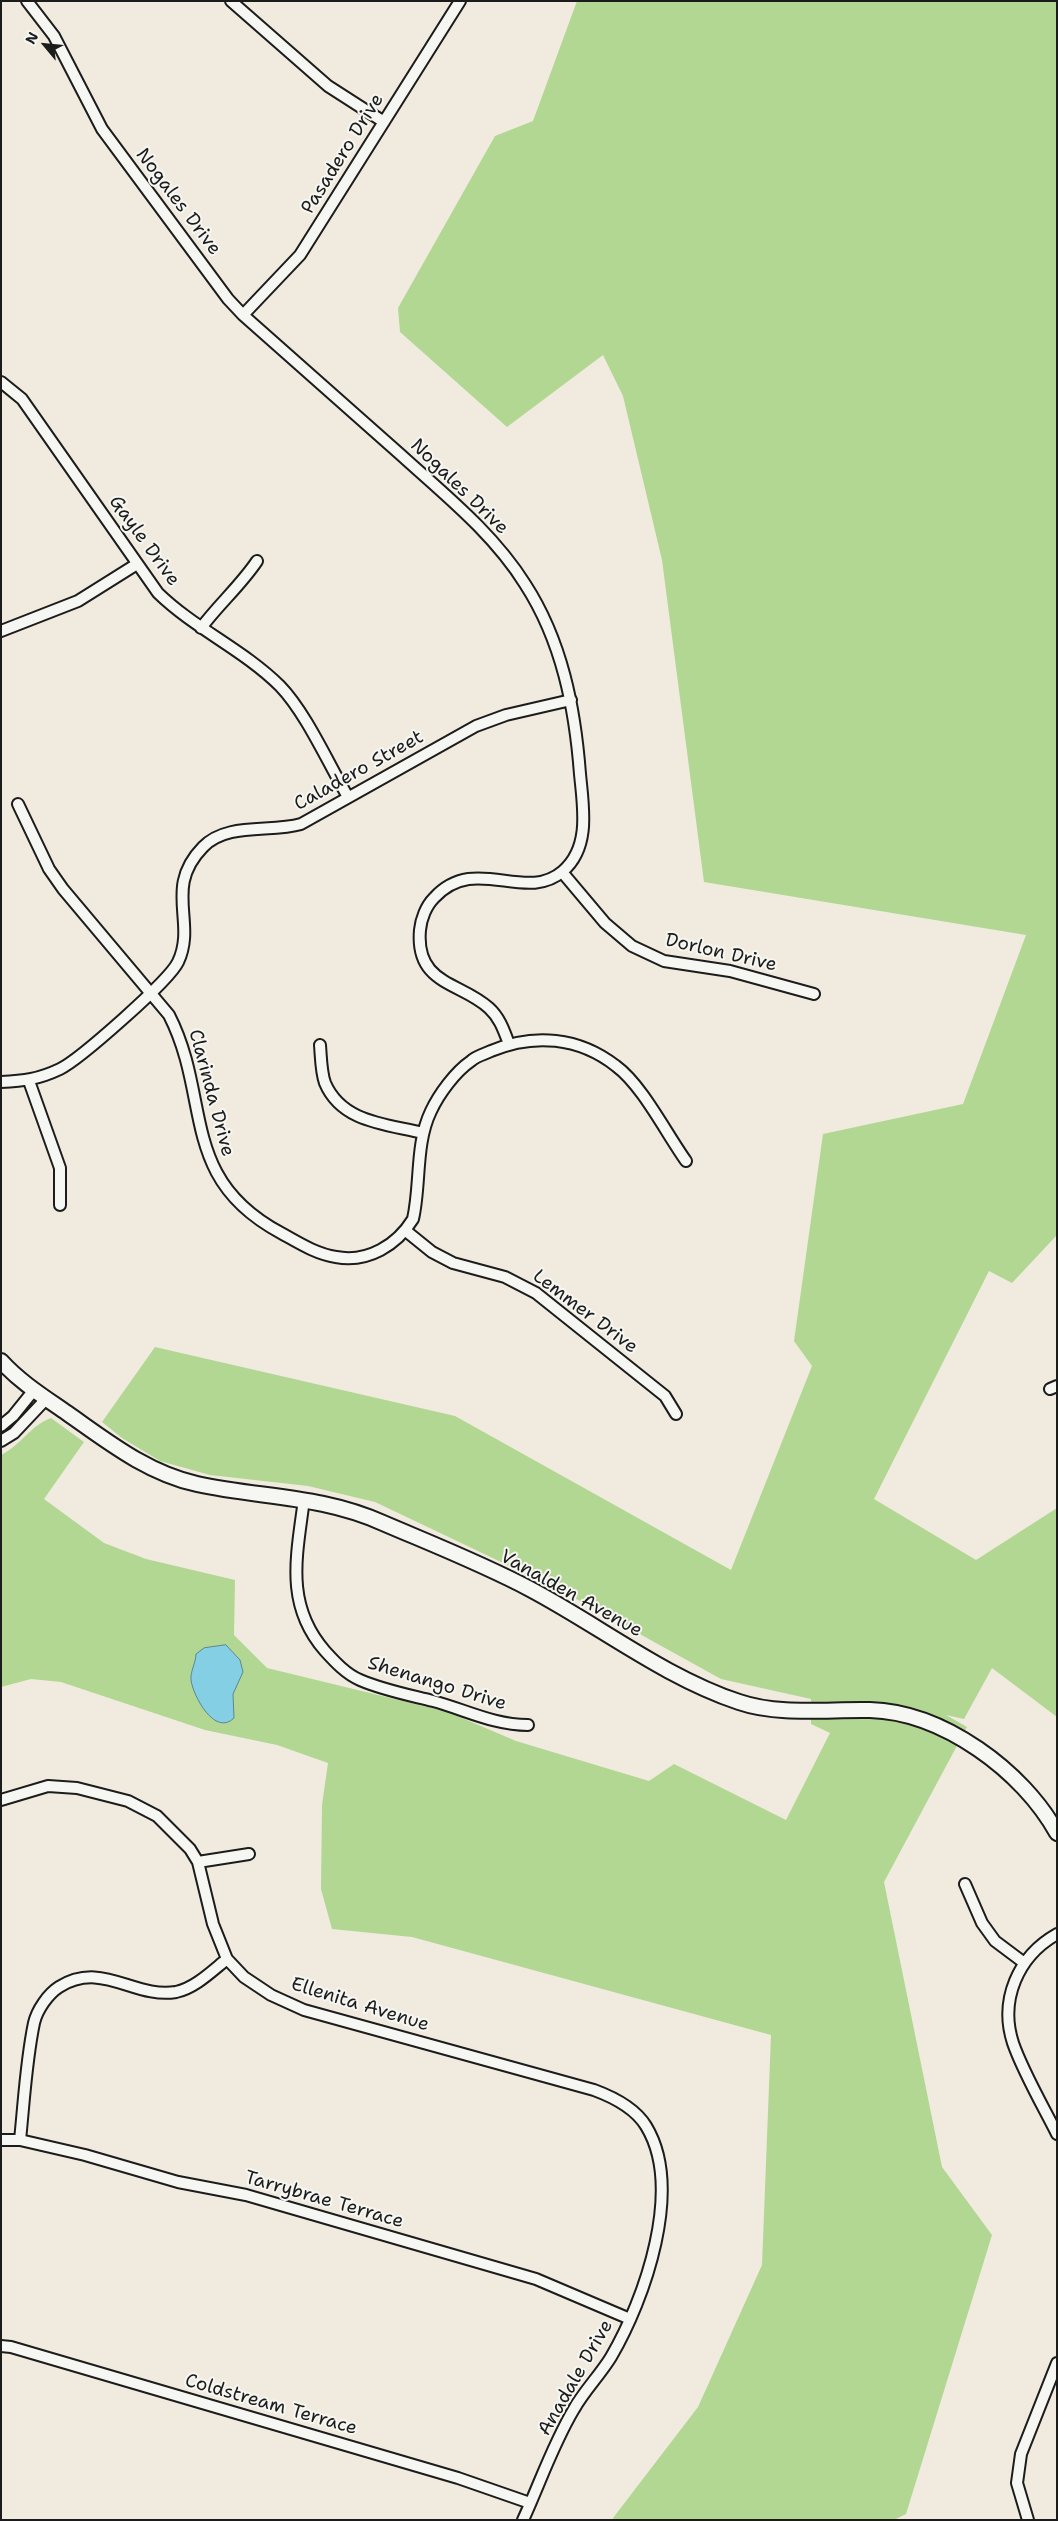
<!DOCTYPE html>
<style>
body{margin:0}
#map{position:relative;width:1058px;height:2521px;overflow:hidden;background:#f0ebde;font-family:"Shantell Sans",sans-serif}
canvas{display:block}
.frame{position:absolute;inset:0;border:2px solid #1c1c1c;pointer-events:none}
.north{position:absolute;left:20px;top:20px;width:50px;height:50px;-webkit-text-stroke:4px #f6f6f2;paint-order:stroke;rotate:298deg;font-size:14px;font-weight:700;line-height:20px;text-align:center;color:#1c1c1c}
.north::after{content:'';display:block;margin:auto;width:18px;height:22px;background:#1c1c1c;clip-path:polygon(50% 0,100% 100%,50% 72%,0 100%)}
</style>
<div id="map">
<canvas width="1058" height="2521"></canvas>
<div class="frame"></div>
<div class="north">N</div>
</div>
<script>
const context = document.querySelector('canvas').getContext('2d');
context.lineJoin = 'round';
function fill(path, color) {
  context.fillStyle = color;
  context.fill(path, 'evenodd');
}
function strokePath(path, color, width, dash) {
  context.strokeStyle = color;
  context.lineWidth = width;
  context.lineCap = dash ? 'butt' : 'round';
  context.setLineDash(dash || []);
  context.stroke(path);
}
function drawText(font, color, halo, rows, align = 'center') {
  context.font = font + ' "Shantell Sans",sans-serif';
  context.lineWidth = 4;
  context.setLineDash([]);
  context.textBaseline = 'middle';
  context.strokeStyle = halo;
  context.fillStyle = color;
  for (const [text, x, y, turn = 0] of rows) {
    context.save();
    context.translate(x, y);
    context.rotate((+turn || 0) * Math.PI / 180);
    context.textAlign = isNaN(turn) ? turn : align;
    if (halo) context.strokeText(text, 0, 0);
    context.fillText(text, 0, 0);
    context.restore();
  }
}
const green = new Path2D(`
 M577,1H1057V1235L1012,1283L989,1271L874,1499L976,1560L1057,1508V1717L992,1668L964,1719L946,1715L967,1727L884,1882L942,2167L992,2235L906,2514L894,2520H614L613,2518L698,2407L762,2265L771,2035L412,1937L332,1929L321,1889L322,1805L328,1763L277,1745L205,1730L61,1682L31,1679L1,1687V1455C20,1446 31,1425 51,1418L84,1442L44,1499L104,1543L146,1559L235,1580L234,1635L267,1668L448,1712L516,1741L649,1781L674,1764L786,1820L830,1733L811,1724V1699L721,1679L562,1591L375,1502L308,1486L210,1475L160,1461L122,1438L102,1422L155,1347L455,1416L731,1570L812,1366L794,1341L823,1134L963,1104L1026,935L704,882L662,560L623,396L603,355L507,427L400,332L398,308L495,136L533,121Z`);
const water = new Path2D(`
 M226,1645L240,1660L243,1672L233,1694L234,1718C215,1737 193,1696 191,1680C190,1672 196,1662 196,1654L204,1648Z`);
const minor = new Path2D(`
 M27,1L54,36L102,129L228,299L243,315C296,362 348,408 401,455C445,495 493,533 525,584C562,641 575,708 580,774C583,806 591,847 563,871C525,904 475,853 434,898C426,906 421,919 420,930C415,985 461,982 489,1008C500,1018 504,1031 509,1044
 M231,1L328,86L384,122
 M243,315L300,255L460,1
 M1,382L22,399L158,593C195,629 244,650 280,686C306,713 328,763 348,797
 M201,628C219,604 241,585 257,561
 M1,631L78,601L137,564
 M18,804L49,869L63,889L169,1015C212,1099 178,1178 281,1233C299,1243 316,1254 336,1257C368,1263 397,1245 413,1219C421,1184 415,1144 431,1111C439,1094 455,1072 471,1061C476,1056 485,1054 491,1051C534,1033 579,1037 616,1066C642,1085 666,1133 686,1161
 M562,872L605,923L632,946L664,961L730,971L814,994
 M320,1045C321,1057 321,1072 325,1083C342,1123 387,1124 423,1133
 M29,1081L60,1168V1205
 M1,1082C24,1081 39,1079 60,1069C80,1059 169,981 178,962C197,922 163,888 203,847C227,822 270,833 301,824L476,726L506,715L571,700
 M406,1231L432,1252L453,1263L505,1277L536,1293L665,1396L676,1414
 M1050,1389L1057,1386
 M1,1426L13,1416L34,1390
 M1,1441L14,1433L47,1398
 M304,1499C297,1555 284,1604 325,1651C335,1662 346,1674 360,1680C383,1690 409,1695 433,1701C466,1710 494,1725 528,1725
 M1,1800L48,1786L77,1788L128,1801L157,1816L190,1849L198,1862L213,1924L227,1959L244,1977L271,1995L304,2010L594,2090C613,2097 635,2108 646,2126C684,2188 645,2299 611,2357C600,2375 584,2391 574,2409C553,2444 540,2483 523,2520
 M198,1862L249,1854
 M965,1884L982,1923L995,1941L1023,1962
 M1057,1934C1018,1956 999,2000 1013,2043C1023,2072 1043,2106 1057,2134
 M1,2140H20L85,2155L178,2182L246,2195L536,2279L630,2319
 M20,2140C24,2102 26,2061 34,2023C37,2010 48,1994 59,1987C102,1960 134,1999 176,1992C195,1988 212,1971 227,1959
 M1,2346L11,2347L458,2478L530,2503
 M1028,2520L1017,2483L1021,2454L1057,2363`);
const secondary = new Path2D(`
 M1,1361C20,1382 44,1397 67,1413C107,1441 147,1473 197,1484C261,1498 321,1495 383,1523C432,1544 483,1564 530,1589C600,1626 664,1677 739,1702C780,1716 828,1709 870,1710C943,1712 1023,1771 1057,1833`);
const streetNames = [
 ["Pasadero Drive",343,154,-58],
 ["Nogales Drive",178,202,53],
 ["Nogales Drive",459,487,44],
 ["Gayle Drive",144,541,54],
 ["Caladero Street",359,771,-29],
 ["Dorlon Drive",721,953,13],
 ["Clarinda Drive",211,1093,75],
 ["Lemmer Drive",585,1312,37],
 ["Vanalden Avenue",571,1594,29],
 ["Shenango Drive",437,1684,17],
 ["Ellenita Avenue",360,2005,17],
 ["Tarrybrae Terrace",324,2200,16],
 ["Anadale Drive",576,2378,-60],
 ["Coldstream Terrace",271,2405,16]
];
fill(green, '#b1d793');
fill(water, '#85cfe5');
strokePath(water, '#5b8795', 1);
strokePath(minor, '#1c1c1c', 14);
strokePath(secondary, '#1c1c1c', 18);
strokePath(minor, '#f6f6f2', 10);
strokePath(secondary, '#f6f6f2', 14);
drawText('19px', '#1c1c1c', '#f6f6f2', streetNames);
</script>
